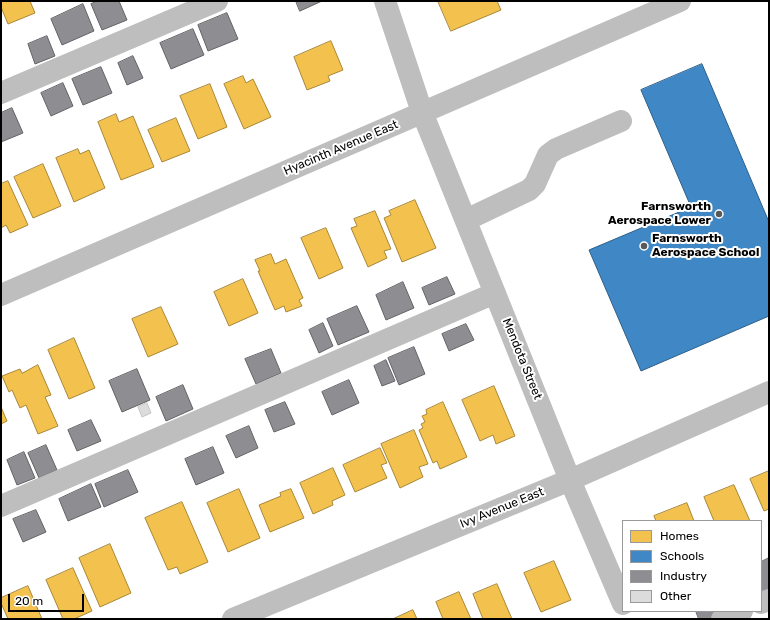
<!DOCTYPE html>
<style>
body{margin:0}
#map{position:relative;width:770px;height:620px;overflow:hidden;background:#fff;font-family:Rubik,sans-serif}
canvas{display:block}
.frame{position:absolute;inset:0;border:2px solid #000;pointer-events:none}
.legend{position:absolute;left:622px;top:520px;width:140px;height:92px;box-sizing:border-box;background:#fff;border:1px solid #999;margin:0;padding:5px 7px;list-style:none;font-size:12px;color:#000}
.legend li{display:flex;align-items:center;gap:8px;height:20px}
.legend b{width:20px;border:1px solid #999}
.scale{position:absolute;left:8px;top:594px;width:76px;height:18px;box-sizing:border-box;border:2px solid #000;border-top:0;padding-left:5px;font-size:12px;line-height:14px;white-space:nowrap;color:#000;-webkit-text-stroke:3px #fff;paint-order:stroke}
</style>
<div id="map">
<canvas width="770" height="620"></canvas>
<div class="frame"></div>
<ul class="legend">
<li><b style="height:11px;background:#f2c14e"></b>Homes</li>
<li><b style="height:11px;background:#3f88c5"></b>Schools</li>
<li><b style="height:11px;background:#8d8d92"></b>Industry</li>
<li><b style="height:11px;background:#dcdcdc"></b>Other</li>
</ul>
<div class="scale">20 m</div>
</div>
<script>
const context = document.querySelector('canvas').getContext('2d');
context.lineJoin = 'round';
function fill(path, color) {
  context.fillStyle = color;
  context.fill(path, 'evenodd');
}
function strokePath(path, color, width, dash) {
  context.strokeStyle = color;
  context.lineWidth = width;
  context.lineCap = dash ? 'butt' : 'round';
  context.setLineDash(dash || []);
  context.stroke(path);
}
function drawText(font, color, halo, rows, align = 'center') {
  context.font = font + ' Rubik,sans-serif';
  context.lineWidth = 4;
  context.setLineDash([]);
  context.textBaseline = 'middle';
  context.strokeStyle = halo;
  context.fillStyle = color;
  for (const [text, x, y, turn = 0] of rows) {
    context.save();
    context.translate(x, y);
    context.rotate((+turn || 0) * Math.PI / 180);
    context.textAlign = isNaN(turn) ? turn : align;
    if (halo) context.strokeText(text, 0, 0);
    context.fillText(text, 0, 0);
    context.restore();
  }
}
const homes = new Path2D(`
 M1,1H30L35,13L8,24L1,7Z
 M438,1H497L501,10L451,31Z
 M331,41L343,70L328,76L330,81L307,90L294,57Z
 M243,76L246,83L253,79L271,117L244,129L224,84Z
 M210,84L227,127L198,139L180,96Z
 M116,114L119,122L133,116L154,167L121,180L98,122Z
 M176,118L190,151L162,162L148,130Z
 M78,149L80,154L89,150L105,188L74,202L56,158Z
 M43,164L61,206L33,218L14,177Z
 M8,181L28,225L10,233L6,225L1,228V184Z
 M415,200L436,248L402,262L384,218L391,215L389,211Z
 M375,211L391,249L384,251L387,258L368,267L351,228L357,226L354,219Z
 M326,228L343,268L319,279L301,238Z
 M271,254L275,264L286,259L303,298L299,300L302,306L286,312L284,306L275,310L258,271H260L255,260Z
 M243,279L258,313L229,326L214,292Z
 M161,307L178,344L148,357L132,319Z
 M74,338L95,388L69,399L48,350Z
 M38,365L51,395L45,397L58,426L38,434L26,405L20,408L12,390L9,392L2,376L20,369L22,373Z
 M494,386L515,436L496,444L493,435L480,441L462,400Z
 M443,402L467,457L440,469L437,461L433,463L419,430L423,428L421,424L425,422L422,416L427,414L426,410Z
 M1,407L7,421L1,424Z
 M414,430L428,464L419,467L423,477L400,488L381,444Z
 M380,448L387,463L381,465L387,478L355,492L343,465Z
 M333,468L345,495L332,501L333,505L313,514L300,483Z
 M769,471V509L764,511L750,479Z
 M734,485L750,521H714L704,497Z
 M239,489L260,538L228,552L207,503Z
 M291,489L304,518L270,532L259,505L281,496L280,493Z
 M182,502L208,562L180,574L177,567L168,570L145,518Z
 M687,503L694,521H656L654,516Z
 M110,544L131,593L100,607L79,558Z
 M554,561L571,600L541,612L524,573Z
 M73,568L92,611L74,619H63L46,580Z
 M497,584L512,619H483L473,594Z
 M28,586L42,619H8L1,603V598Z
 M459,592L471,619H443L436,602Z
 M413,610L417,619H393Z`);
const schools = new Path2D(`
 M702,64L769,222V316L641,371L589,250L691,207L641,90Z`);
const industry = new Path2D(`
 M98,1H119L127,20L102,30L91,4Z
 M296,1H322L300,11Z
 M83,4L94,31L62,45L51,19Z
 M227,13L238,39L208,51L198,25Z
 M193,29L204,55L171,69L160,43Z
 M47,36L55,56L35,64L28,44Z
 M133,56L143,78L127,85L118,63Z
 M101,67L112,93L83,105L72,79Z
 M63,83L73,106L51,116L41,93Z
 M12,108L23,133L1,142V113Z
 M447,277L455,294L429,305L422,288Z
 M403,282L414,308L386,320L376,295Z
 M357,306L369,332L338,345L327,319Z
 M323,323L333,346L319,353L309,330Z
 M466,324L474,340L449,351L442,334Z
 M414,347L425,374L399,385L388,358Z
 M271,349L281,373L256,384L245,359Z
 M386,360L395,381L382,386L374,366Z
 M137,369L150,400L122,412L109,381Z
 M349,380L359,403L332,415L322,392Z
 M183,385L193,409L166,421L156,397Z
 M285,402L295,424L274,432L265,410Z
 M91,420L101,441L77,451L68,430Z
 M249,426L258,448L236,458L226,436Z
 M46,445L57,470L39,478L28,453Z
 M213,447L224,473L196,485L185,459Z
 M24,452L35,478L17,485L7,460Z
 M128,470L138,492L104,507L95,484Z
 M91,484L101,507L68,521L59,499Z
 M36,510L46,532L23,542L13,519Z
 M769,558V592L761,596V562Z
 M696,611H727L709,619H699Z`);
const building = new Path2D(`
 M147,403L151,413L142,417L138,407Z`);
const minor = new Path2D(`
 M385,1L422,112L570,480L623,604
 M1,93L217,1
 M466,220L529,190L535,184L548,155L556,149L621,121
 M1,295L680,1
 M1,506L495,293
 M761,603L769,600
 M233,619L570,480L769,392
 M722,619L742,611`);
const markers = [
 [719,214,4,"#595959"],
 [644,246,4,"#595959"]
];
const streetNames = [
 ["Hyacinth Avenue East",341,148,-23],
 ["Mendota Street",522,359,68],
 ["Ivy Avenue East",502,508,-22]
];
const poiNames = [
 ["Farnsworth",711,207],
 ["Aerospace Lower",711,221],
 ["Farnsworth",652,239,"left"],
 ["Aerospace School",652,253,"left"]
];
fill(homes, '#f2c14e');
strokePath(homes, '#a98737', 1);
fill(schools, '#3f88c5');
strokePath(schools, '#2c5f8a', 1);
fill(industry, '#8d8d92');
strokePath(industry, '#636366', 1);
fill(building, '#dcdcdc');
strokePath(building, '#c5c5c5', 1);
strokePath(minor, '#bebebe', 22);
for (const [x, y, r, color] of markers) {
  const dot = new Path2D();
  dot.arc(x, y, r, 0, 2 * Math.PI);
  context.fillStyle = color;
  context.fill(dot);
  strokePath(dot, '#fff', 1.5);
}
drawText('12px', '#000', '#fff', streetNames);
drawText('bold 12px', '#000', '#fff', poiNames, 'right');
</script>
